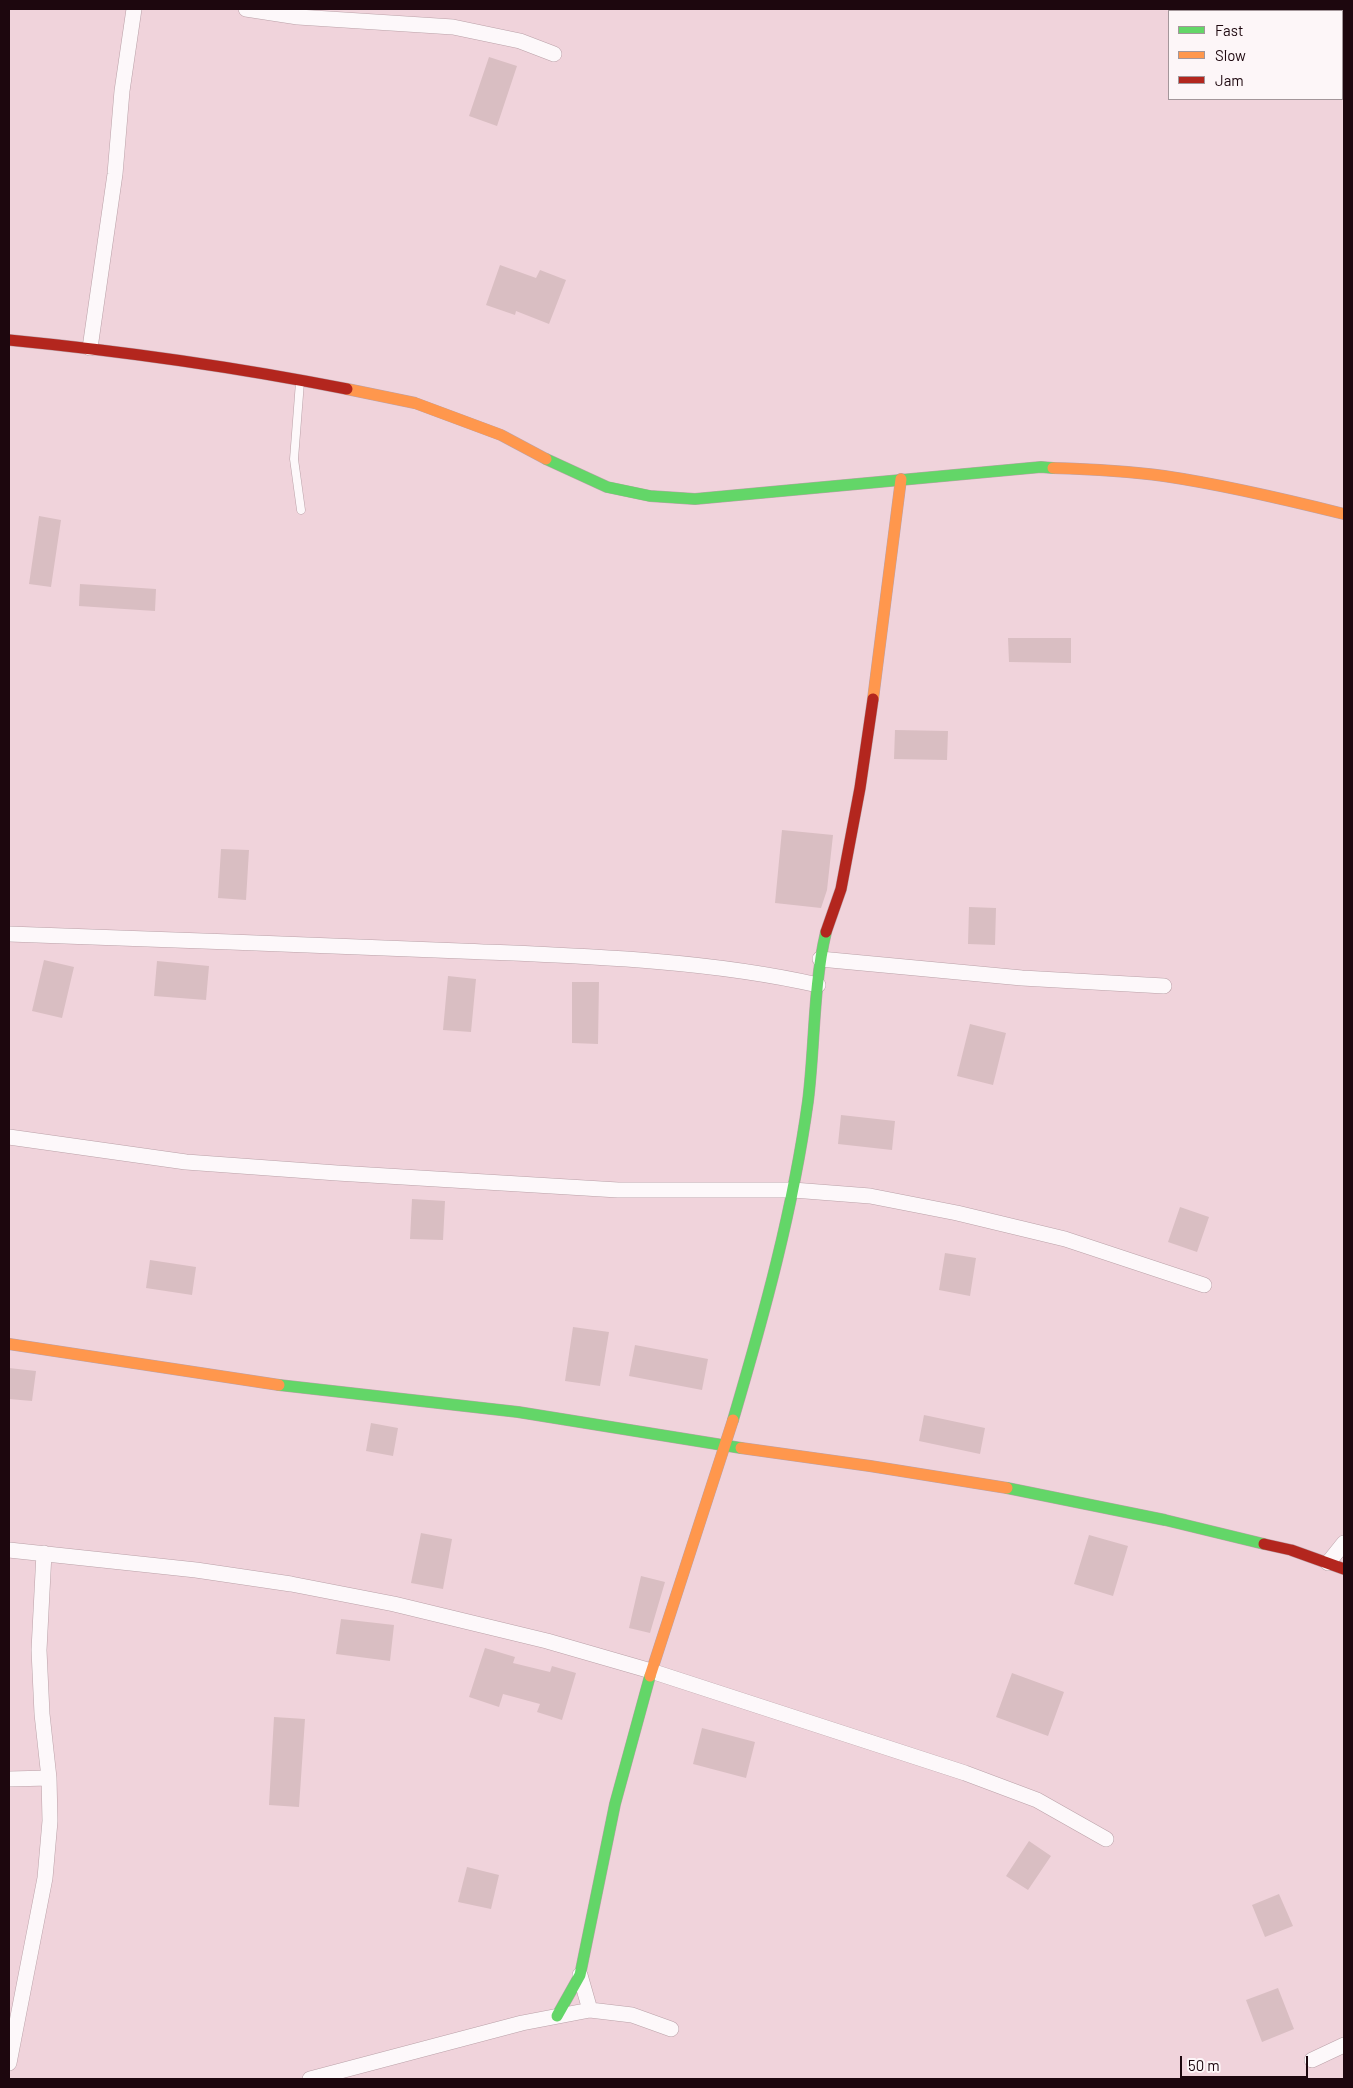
<!DOCTYPE html>
<style>
body{margin:0}
#map{position:relative;width:1353px;height:2088px;overflow:hidden;background:#f0d3db;font-family:Barlow,sans-serif}
canvas{display:block}
.frame{position:absolute;inset:0;border:10px solid #1d070e;pointer-events:none}
.legend{position:absolute;left:1168px;top:10px;width:175px;height:90px;box-sizing:border-box;background:#fdf6f8;border:1px solid #a3969a;margin:0;padding:6px 9px;list-style:none;font-size:15px;color:#1d070e}
.legend li{display:flex;align-items:center;gap:10px;height:25px}
.legend b{width:25px;border:1px solid #a3969a}
.scale{position:absolute;left:1180px;top:2056px;width:128px;height:22px;box-sizing:border-box;border:2px solid #1d070e;border-top:0;padding-left:6px;font-size:15px;line-height:18px;white-space:nowrap;color:#1d070e;-webkit-text-stroke:4px #fdf6f8;paint-order:stroke}
</style>
<div id="map">
<canvas width="1353" height="2088"></canvas>
<div class="frame"></div>
<ul class="legend">
<li><b style="height:6px;background:#63d668"></b>Fast</li>
<li><b style="height:6px;background:#ff974d"></b>Slow</li>
<li><b style="height:6px;background:#b3261e"></b>Jam</li>
</ul>
<div class="scale">50 m</div>
</div>
<script>
const context = document.querySelector('canvas').getContext('2d');
context.lineJoin = 'round';
function fill(path, color) {
  context.fillStyle = color;
  context.fill(path, 'evenodd');
}
function strokePath(path, color, width, dash) {
  context.strokeStyle = color;
  context.lineWidth = width;
  context.lineCap = dash ? 'butt' : 'round';
  context.setLineDash(dash || []);
  context.stroke(path);
}
const building = new Path2D(`
 M489,57L517,66L497,126L469,116Z
 M500,265L536,278L540,270L566,280L549,324L516,311L515,315L486,305Z
 M39,516L61,520L51,587L29,584Z
 M80,584L156,589L155,611L79,606Z
 M1008,638H1071V663L1009,662Z
 M895,730L948,731L947,760L894,759Z
 M782,830L833,835L827,890L821,908L775,903Z
 M221,849L249,850L246,900L218,898Z
 M969,907L996,908L995,945L968,944Z
 M44,960L74,967L62,1018L32,1011Z
 M157,961L209,966L206,1000L154,996Z
 M448,976L476,979L471,1032L443,1030Z
 M572,982H599L598,1044L572,1043Z
 M970,1024L1006,1033L993,1085L957,1076Z
 M841,1115L895,1121L892,1150L838,1144Z
 M412,1199L445,1201L443,1240L410,1239Z
 M1180,1207L1209,1217L1197,1252L1168,1242Z
 M945,1253L976,1258L970,1296L939,1290Z
 M150,1260L196,1267L192,1295L146,1288Z
 M573,1327L609,1332L600,1386L565,1381Z
 M635,1345L708,1359L702,1390L629,1376Z
 M9,1368L36,1371L32,1401L9,1399Z
 M924,1415L985,1428L980,1454L919,1441Z
 M371,1423L398,1428L393,1456L366,1451Z
 M421,1533L452,1539L443,1589L411,1583Z
 M1089,1535L1128,1546L1113,1596L1074,1584Z
 M641,1576L665,1582L650,1633L629,1628Z
 M341,1619L394,1625L390,1661L336,1654Z
 M485,1648L515,1657L513,1663L550,1672L552,1666L576,1673L562,1720L537,1712L540,1704L503,1694L499,1707L469,1697Z
 M1012,1673L1064,1692L1048,1736L996,1717Z
 M274,1717L305,1719L299,1807L269,1805Z
 M702,1728L755,1742L746,1778L693,1764Z
 M1029,1841L1051,1856L1028,1890L1006,1876Z
 M467,1867L499,1875L491,1909L458,1902Z
 M1279,1894L1293,1926L1265,1937L1252,1905Z
 M1278,1988L1294,2029L1262,2042L1246,2000Z`);
const lane = new Path2D(`
 M300,382L294,459L301,510`);
const street = new Path2D(`
 M246,9L298,17L453,27L520,41L554,54
 M90,348L115,174L122,91L134,9
 M9,934C160,939 310,945 461,951C578,956 704,959 818,985
 M820,959L1022,978L1164,986
 M9,1137L186,1162L337,1173L618,1190H793L870,1196L957,1213L1065,1239L1204,1285
 M9,1550L196,1570L291,1584L394,1604L547,1641L651,1671L965,1773L1037,1800L1106,1839
 M1328,1563L1344,1543
 M9,1779L49,1778
 M580,1975L590,2010
 M1312,2060L1344,2045
 M9,2063L45,1878L50,1821L49,1778L42,1714L39,1650L44,1553
 M310,2079L522,2023L590,2010L632,2015L671,2029`);
const fast = new Path2D(`
 M546,459L607,487L650,496L695,499L1041,467L1053,468
 M279,1385L518,1412L741,1448
 M733,1420C764,1315 793,1210 808,1101C815,1045 813,987 826,932
 M1007,1488L1165,1520L1264,1544
 M557,2016L580,1975L615,1804L650,1676`);
const slow = new Path2D(`
 M347,389L415,403L501,435L546,459
 M1053,468C1090,469 1128,471 1164,476C1225,485 1284,499 1344,514
 M873,699L901,479
 M9,1344L279,1385
 M741,1448L870,1466L1007,1488
 M650,1676L733,1420`);
const jam = new Path2D(`
 M9,340C122,351 235,367 347,389
 M826,932L841,889L860,788L873,699
 M1264,1544L1291,1550L1344,1569`);
fill(building, '#d9bec2');
strokePath(lane, '#baa1a8', 9);
strokePath(street, '#baa1a8', 16);
strokePath(fast, '#baa1a8', 12);
strokePath(slow, '#baa1a8', 12);
strokePath(jam, '#baa1a8', 12);
strokePath(lane, '#fdf8fa', 8);
strokePath(street, '#fdf8fa', 15);
strokePath(fast, '#63d668', 11);
strokePath(slow, '#ff974d', 11);
strokePath(jam, '#b3261e', 11);
</script>
